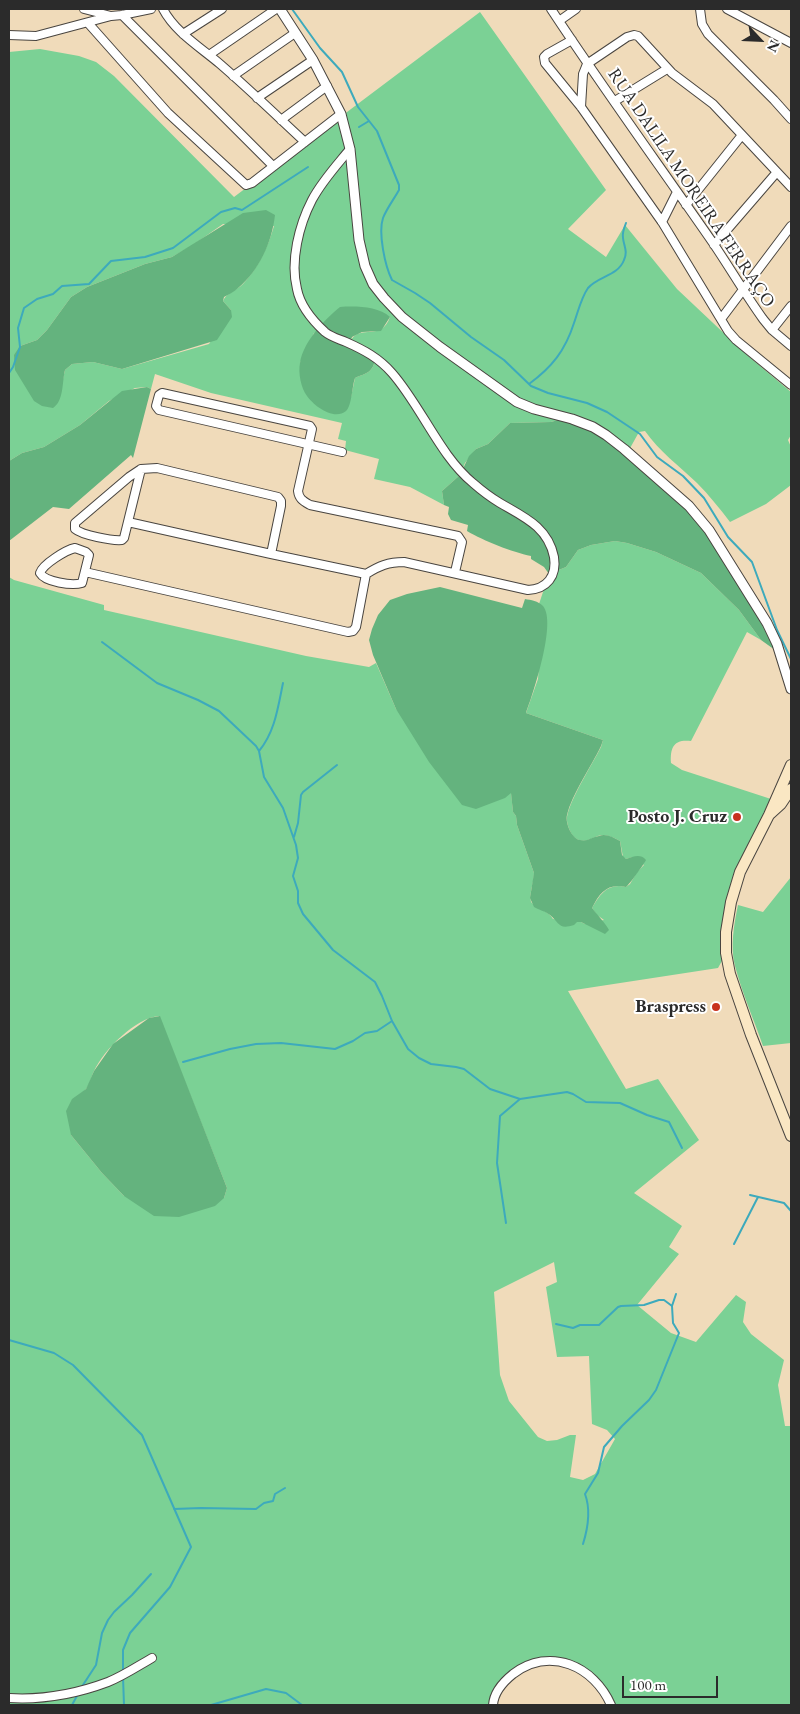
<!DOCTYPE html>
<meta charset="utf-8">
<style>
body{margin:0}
#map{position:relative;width:800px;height:1714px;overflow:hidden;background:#f0dbba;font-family:"EB Garamond",serif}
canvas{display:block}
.frame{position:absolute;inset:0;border:10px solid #2b2b2b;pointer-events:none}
.north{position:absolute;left:735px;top:15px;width:50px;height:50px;-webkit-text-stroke:4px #fff;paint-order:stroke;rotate:115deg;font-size:14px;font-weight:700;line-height:20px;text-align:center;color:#2b2b2b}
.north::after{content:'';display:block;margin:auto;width:18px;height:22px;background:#2b2b2b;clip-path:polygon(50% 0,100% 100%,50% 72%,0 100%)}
.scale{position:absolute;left:622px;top:1676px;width:96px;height:22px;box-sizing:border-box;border:2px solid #2b2b2b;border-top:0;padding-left:6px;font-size:15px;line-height:18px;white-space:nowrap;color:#2b2b2b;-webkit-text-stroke:4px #fff;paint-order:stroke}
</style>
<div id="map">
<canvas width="800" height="1714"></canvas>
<div class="frame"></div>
<div class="north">N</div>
<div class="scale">100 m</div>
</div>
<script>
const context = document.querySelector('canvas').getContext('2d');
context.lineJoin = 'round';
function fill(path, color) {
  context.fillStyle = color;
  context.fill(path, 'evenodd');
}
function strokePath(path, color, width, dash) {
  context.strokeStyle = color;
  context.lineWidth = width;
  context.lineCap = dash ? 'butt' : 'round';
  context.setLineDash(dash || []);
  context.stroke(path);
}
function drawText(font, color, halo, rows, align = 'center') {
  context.font = font + ' "EB Garamond",serif';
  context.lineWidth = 4;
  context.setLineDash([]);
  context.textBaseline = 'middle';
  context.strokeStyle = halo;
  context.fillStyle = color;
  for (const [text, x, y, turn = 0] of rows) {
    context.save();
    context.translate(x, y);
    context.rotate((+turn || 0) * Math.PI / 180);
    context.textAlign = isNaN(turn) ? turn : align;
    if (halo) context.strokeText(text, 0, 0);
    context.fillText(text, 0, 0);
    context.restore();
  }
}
const green = new Path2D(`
 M480,12L606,190L568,229L606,257L625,225L677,289L747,355L791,392V435L788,440L791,447V485L766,504L730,522C720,509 709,495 697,483C679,466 659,451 645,431L639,432L629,450L568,417L551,422L510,423L488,444L476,449L465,463L460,475L442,491L444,505L410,487L374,479L379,459L345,450L346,441L338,439L342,423L211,393L155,374L151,389L147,387L135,388L109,401L80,425L44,447L22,453L9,461V52L40,49L79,56L96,62L114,76L234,197ZM223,224L274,226C268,247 258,268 243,284C237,290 226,293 223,301L231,310L209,344L122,369L93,362L72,364L65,370L61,388L20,346L37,340L47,330L71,297L87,287L145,264L172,257L193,245ZM390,317C381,342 361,324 351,340L375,359C373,373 366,373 355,378L351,397L300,363L314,333Z
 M615,541L627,543L656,552L701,573L739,610L761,640L747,632L691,741C674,739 670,747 671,763L682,770L771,799L742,859L723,959L718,968L568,991L626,1089L658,1079L699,1140L634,1193L682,1226L669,1247L679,1254L637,1305L671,1333L696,1342L736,1295L746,1302L743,1322L751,1334L784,1360L778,1385L785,1426H791V1705H614L595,1678L556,1659L511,1672L490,1705H9V577L14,580L104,605V610L306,656L369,667L376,663L396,709L511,792L513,812L516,816L517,825L534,873C534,883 529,892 531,902C537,909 549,911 553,919L581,922L585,924L604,920L597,915L592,908C601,893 608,883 626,887L630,884L637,872L644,865L633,857L626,859L623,857L620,841C615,838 608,835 602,835C594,836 587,843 579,840C572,838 566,825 567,817C570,799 592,765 601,747L603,740L526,713L538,679L543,607L539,604L549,574L566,567L578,550L591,545ZM159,1016L227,1188L224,1198L124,1196L102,1173L71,1135C73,1127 77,1099 80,1094C82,1092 85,1091 86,1089C90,1084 91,1077 94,1071C104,1050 135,1018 159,1016ZM554,1262L557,1282L546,1287L557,1357L589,1356L592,1424L607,1430L615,1439L595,1474L583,1480L570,1477L576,1435H570L557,1440L547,1441L538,1437L509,1401L500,1375L494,1292Z
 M791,877V1043L763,1046C754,1020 742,993 735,966C730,947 734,924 738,905L763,912Z`);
const forest = new Path2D(`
 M266,210L275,215C272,242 259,271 238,288C234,292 229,294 224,297L223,301L231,310L232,317L217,340L122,369L93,362L72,364L65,370C62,382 64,401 53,408L42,406L34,401L15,370L14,355L20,346L37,340L47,330L71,297L87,287L145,264L172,257L243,213Z
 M340,307C355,306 378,306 390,317L381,331L362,332L352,337L351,340L375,359C373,373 366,373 355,378C352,386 352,406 346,411C334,421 314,406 307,396C301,388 298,373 300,363C303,342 324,320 340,307Z
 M147,387L151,389L133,458L131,455L69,509L53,507L9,541V461L22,453L44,447L80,425L122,391Z
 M568,417L600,425L629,450L626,457L679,500L706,530L755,611L775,650L761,640L739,610L701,573L656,552L627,543L615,541L591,545L578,550L566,567L549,574L544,567L531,559V556C512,552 484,541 467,531L468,525L451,520L448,514L449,507L444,505L442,491L460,475L469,456L476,449L488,444L510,423L551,422Z
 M440,587L522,608L525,599C531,600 538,601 543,606C557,622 533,694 526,713L603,740L601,746C591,767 572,794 567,815C565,823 572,839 580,840C587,842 592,837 599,836C606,833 614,838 620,841L622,855L626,859C633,857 640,853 646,860C644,864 629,885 626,887C608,883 600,892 592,908C598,916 604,921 609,930L605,934L581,922H577L574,925C558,930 560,923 550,915C545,911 539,910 534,907L530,898L534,873L517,825L516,816L513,812L511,793L505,798L476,809L462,805L429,762L396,709L373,655L369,640L372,629L378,615L390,600L407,594Z
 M160,1016L227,1188L224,1198L215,1206L179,1217L154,1216L124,1196L102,1173L71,1135L66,1111L72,1099L86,1089L94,1071L113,1044L149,1018Z`);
const stream = new Path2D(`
 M292,9L320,48L342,72L358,107L377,131L399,185V190C394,199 387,208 383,218C378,233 385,266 392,280L415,293L430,303L471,337L504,360L531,386L548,393L587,403L607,412L640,434L657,457L683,476L704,498L728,537L752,562L777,630L791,659
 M359,127L369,121
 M9,373L13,367L20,347L18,328L24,308L37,299L53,294L62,286L89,284L111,261L145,257L173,248L221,212L235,208L242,210L308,167
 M529,384C552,367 565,351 574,323C578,312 581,298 588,288C598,276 618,276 624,260C628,251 624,247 623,238C622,233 624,228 626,223
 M102,642L157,683L198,700L219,711L256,746L259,751L264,777L283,808L296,845L298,858L293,876L298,891V903L303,914L333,950L375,982L382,996L392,1021L408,1049L419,1058L431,1064L456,1067L464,1069L490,1089L520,1099L567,1092L573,1094L586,1102L620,1103L647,1115L669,1122L682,1148
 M259,751C275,732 278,707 283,683
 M294,837L298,823L301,795L303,792L337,765
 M183,1062L230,1049L256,1044L281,1043L335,1049L353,1041L365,1033L377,1031L392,1021
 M750,1195L784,1203L791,1211
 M506,1223L497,1163L500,1116L520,1099
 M734,1244L758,1197
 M556,1324L573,1328L580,1325H599L618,1307L621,1306L644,1305L659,1300H664L672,1306
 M9,1340L54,1353L73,1365L142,1435L191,1547L170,1587L130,1633L123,1650V1672
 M174,1509L201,1508L256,1509L264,1503L273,1501L275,1494L285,1488
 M583,1544C588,1528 591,1510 585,1494L598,1473L604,1447L622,1426L649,1400L656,1390L679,1333L673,1323L672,1306L676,1294
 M123,1677L124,1705
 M81,1688L96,1665L102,1633L108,1620L114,1612L132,1595L151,1574
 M72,1705L78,1694
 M211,1705L266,1689L286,1693L302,1705`);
const minor = new Path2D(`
 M84,9L111,16
 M163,9C175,32 200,47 220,64C249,89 277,116 305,142
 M551,9C603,88 659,165 713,243C730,268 745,294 763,319L772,330L791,346
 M700,9L702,24L708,34L774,100L791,119
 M727,9L791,43
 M122,15L273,166
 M559,21L576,9
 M88,23L168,113L246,185L252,183L341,114
 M183,34L222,9
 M9,35L36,36L111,16L122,15L151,9
 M572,40L547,54L544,57L545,63L581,107L662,222L728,331L736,340L791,385
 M209,55L276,9
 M233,76L295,33
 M257,98L313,60
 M615,101L667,69
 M581,107L583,74L587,64L627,37L634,35L638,36L672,73L713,104L791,187
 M281,120L327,86
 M350,149C337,165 322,181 312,200C299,225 290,261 297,289C300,305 313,321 325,332C331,337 339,339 346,342C364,350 379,358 392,373C421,406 440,456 473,483C481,490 490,497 500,503C524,517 548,527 554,557C557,576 547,589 528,590L404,562C388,562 379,566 366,574
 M686,205L742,135
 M662,222L677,192
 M714,245L777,172
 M721,319L791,226
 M772,330L791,306
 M342,452L159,410L156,406L159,395L162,393L310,426L312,429L298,491C299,499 303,501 310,505L458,536L462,542L455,572
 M141,469L124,538L122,540C112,541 82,535 75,529V523L129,477L141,469L157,468L278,497L281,501V506L271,554
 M128,522L271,554L366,574
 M75,548L86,552L89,555L82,583C72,586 45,582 40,573C43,564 66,550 75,548Z
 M85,572L348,632L353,631L356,627L366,574
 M9,1698C42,1700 76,1694 108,1682C123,1676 138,1666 152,1658
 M493,1705C494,1692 503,1682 513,1674C550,1646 594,1666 611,1705`);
const tertiary = new Path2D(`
 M280,9L313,60L341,114L350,149L359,240L365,266L373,284L384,298L402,317L440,347L517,402L534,409L572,419L593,427L606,435L624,449L689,506L709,530L767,623L777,644L791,689`);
const secondary = new Path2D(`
 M791,765L769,815L740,872L731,902L726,932V953L730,974L751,1035L791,1136
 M770,814L781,804L791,789`);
const markers = [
 [737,817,5,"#c8321e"],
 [716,1007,5,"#c8321e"]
];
const streetNames = [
 ["RUA DALILA MOREIRA FERRAÇO",691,188,56]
];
const poiNames = [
 ["Posto J. Cruz",727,817],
 ["Braspress",706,1007]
];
fill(green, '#7bd195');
fill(forest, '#64b37e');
strokePath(stream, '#3daabc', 2);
strokePath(minor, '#494540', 10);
strokePath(tertiary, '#494540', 11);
strokePath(secondary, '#494540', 12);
strokePath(minor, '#fff', 8);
strokePath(tertiary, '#fff', 9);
strokePath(secondary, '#fae7c3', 10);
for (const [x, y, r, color] of markers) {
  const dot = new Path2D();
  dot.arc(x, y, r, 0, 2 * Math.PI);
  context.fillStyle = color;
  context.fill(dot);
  strokePath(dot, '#fff', 2);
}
drawText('18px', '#2b2b2b', '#fff', streetNames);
drawText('bold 18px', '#2b2b2b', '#fff', poiNames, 'right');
</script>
